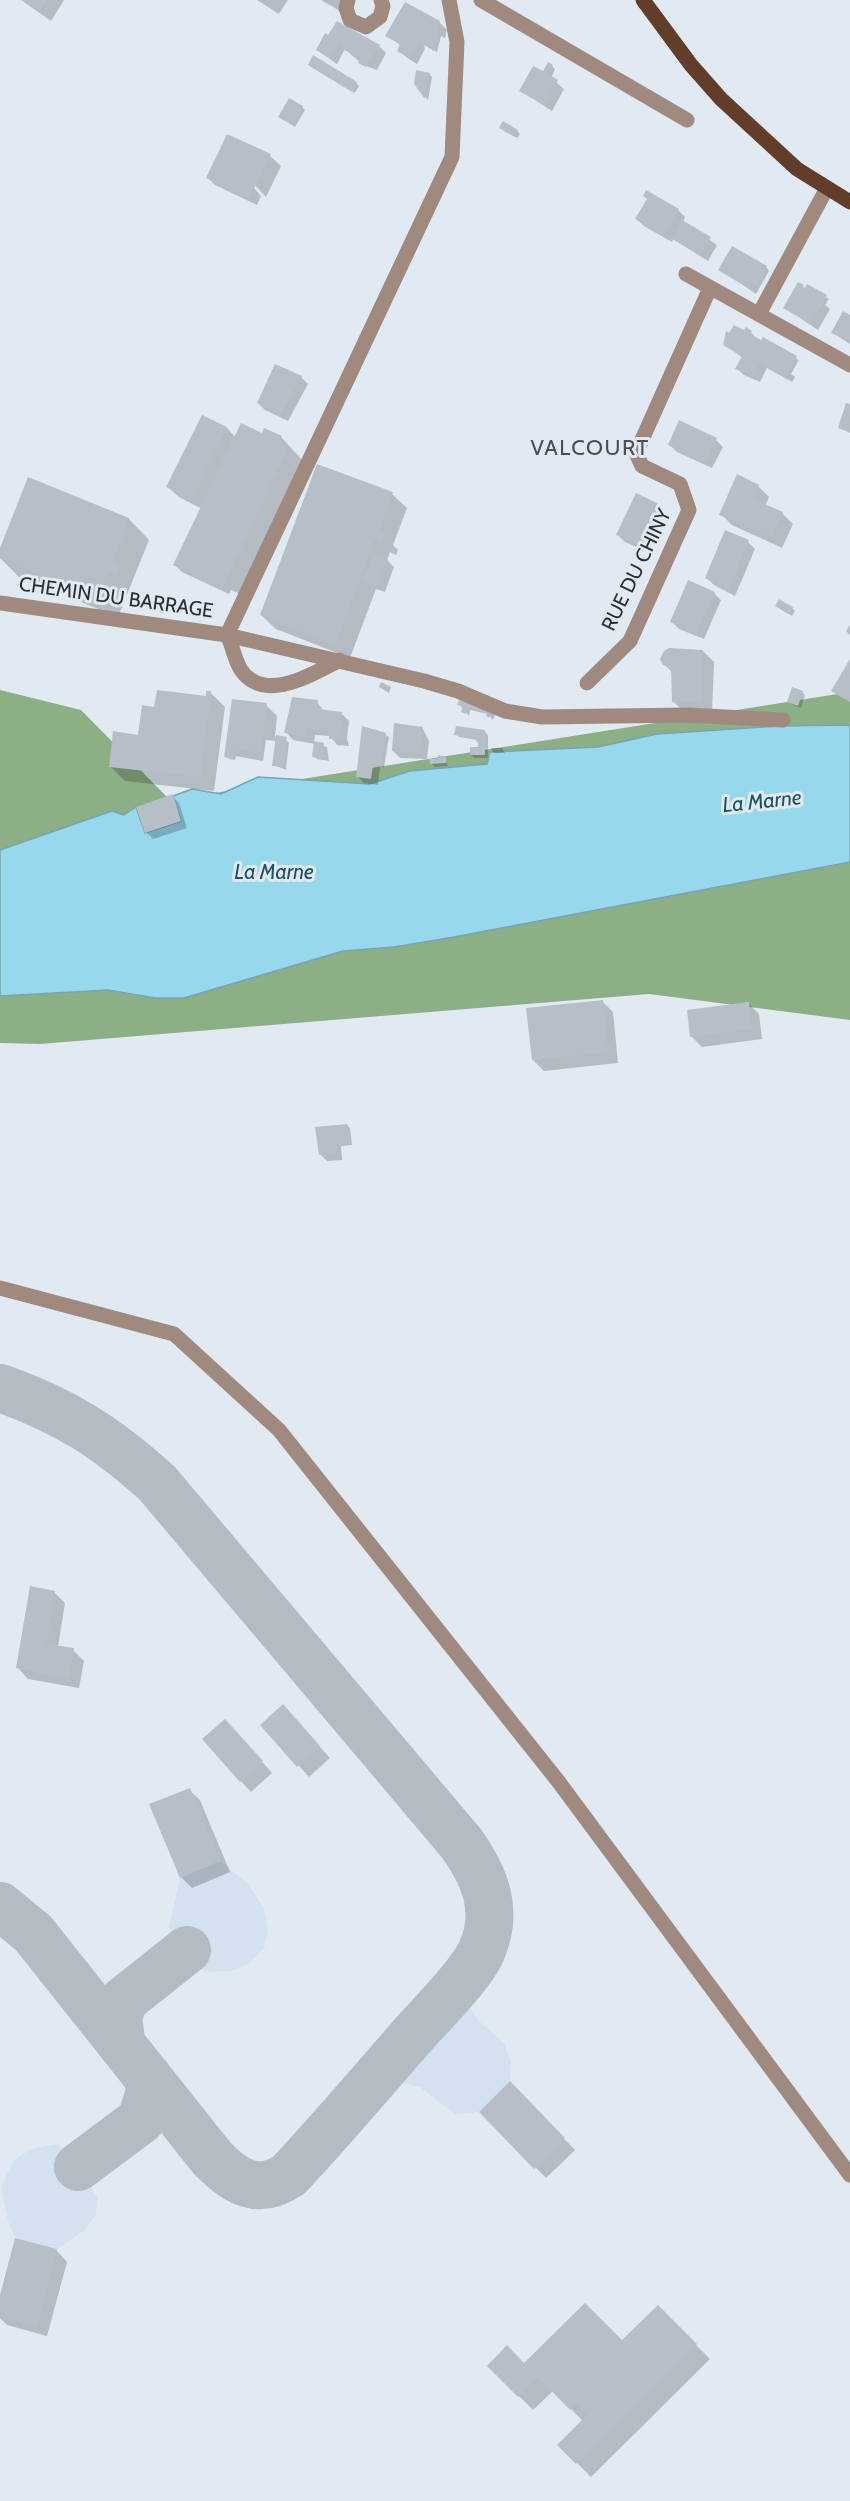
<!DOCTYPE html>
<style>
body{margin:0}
canvas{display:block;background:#e1eaf3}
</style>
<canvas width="850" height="2501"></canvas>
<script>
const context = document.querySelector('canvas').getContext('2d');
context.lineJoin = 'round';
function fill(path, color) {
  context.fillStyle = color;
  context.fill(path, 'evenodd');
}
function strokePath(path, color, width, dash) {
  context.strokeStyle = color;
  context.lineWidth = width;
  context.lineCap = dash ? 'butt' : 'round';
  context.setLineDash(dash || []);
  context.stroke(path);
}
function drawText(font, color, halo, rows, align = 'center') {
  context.font = font + ' Cabin,sans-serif';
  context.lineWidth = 6;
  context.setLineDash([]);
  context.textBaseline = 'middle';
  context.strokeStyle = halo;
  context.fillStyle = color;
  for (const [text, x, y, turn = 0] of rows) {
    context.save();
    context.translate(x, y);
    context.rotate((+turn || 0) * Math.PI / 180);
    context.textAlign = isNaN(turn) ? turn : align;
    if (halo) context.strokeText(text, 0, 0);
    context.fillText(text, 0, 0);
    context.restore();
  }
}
const built = new Path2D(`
 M220,1861L248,1884L264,1908L268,1931L264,1948L249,1964L231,1971L204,1972L169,1927L180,1878Z
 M468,1993L470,2008L480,2022L504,2043L511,2063L510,2081L479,2112L455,2114L420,2087L392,2080Z
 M58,2144L78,2167L97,2197L96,2214L85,2230L57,2249L15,2238L8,2221L1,2188L13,2161L31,2149Z`);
const forest = new Path2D(`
 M0,690L81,710L170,800L850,692V1020L649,994L40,1044L0,1043Z`);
const water = new Path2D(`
 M850,725V862L454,937L394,947L343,951L184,998H155L108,990L0,996V850L112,811L124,815L136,807L145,833L181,821L173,796L192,789L221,794L258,777L370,784L410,771L487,764L490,752L598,747L657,734L779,726Z`);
const shadow = new Path2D(`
 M21,0H64L51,21Z
 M257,0H288L279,14Z
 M321,0H347L340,11Z
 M439,22L447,30L445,38L441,36L437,52L424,45L425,49L417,64L406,57L399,50L401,46L387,35Z
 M337,23L379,46L386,53L377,70L363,65L345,49L337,64L317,50Z
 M552,66L555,69L551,78L564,89L552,111L521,91Z
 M313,68L356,83L359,86L355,93Z
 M429,74L432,77L428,100L415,83Z
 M302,107L305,110L295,127L280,117Z
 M504,131H517L520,134L517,138Z
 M270,156L281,166L266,197L254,184V188L261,196L257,205L215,185L208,178Z
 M678,210L685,217L683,222L717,245L708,261L673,239L672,242L644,226L637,219Z
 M766,267L769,271L756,294L720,269Z
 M803,287L829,299L825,305L830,309L818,330L785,308Z
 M850,316V344L833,333Z
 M746,329L754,335L753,337L799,360L791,374L795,377L792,382L767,368L760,382L744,375L737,369L743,358L725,345Z
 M301,377L308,384L288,421L265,410L258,403Z
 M847,405H850V433L840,428Z
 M203,417L227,428L236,438L263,435L281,437L303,461L240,594L231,590L229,594L182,572L175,565L202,509L179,497L168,487Z
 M716,440L723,447L712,468L677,452L670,445Z
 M29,479L129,519L149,540L118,617L19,577L0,558V552Z
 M758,486L769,497L765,506L782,513L793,524L782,548L732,525L721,514Z
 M392,494L407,508L393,545L398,550L396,555L390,552L387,560L394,567L385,592L376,589L350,658L276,629L261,615Z
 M660,506L667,513L648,552L625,542L618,535Z
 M748,542L755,549L735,596L714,585L707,578Z
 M714,593L721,600L704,639L679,629L672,622Z
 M792,608L795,611L792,616L780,609Z
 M850,625V635L846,631Z
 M703,651L714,662L712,713L684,712L673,701V673L664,664Z
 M381,682L391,687L389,693L379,687Z
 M802,692L805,695L801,708L793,705L790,702Z
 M211,693L225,707L214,791L125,781L110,766L139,736L154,709L207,697Z
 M317,702L324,711L342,714L349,721L347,738L349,746L337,745L330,736L315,735L314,743L327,747L329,761L317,759L314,756L315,744L293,740L286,732Z
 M459,704L492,712L495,715L493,720L488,714L470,710L469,716Z
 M266,705L277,716L275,737L289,742L286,770L274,765L277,741L266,740L263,761L236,756L235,760L229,759L226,756Z
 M364,728L377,730L389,737L384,767H380L378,785L364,783L357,776Z
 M423,729L429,741L427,759L400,758L393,751Z
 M485,732L488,735V758H474L471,755L480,749L477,740L459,737L456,734Z
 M491,748H502L505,753H494Z
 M442,756L448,766L435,767L432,764L431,760Z
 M172,796L179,803L187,828L153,839L146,832Z
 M602,1001L613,1012L618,1063L544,1071L533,1060Z
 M748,1003L759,1014L762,1039L702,1047L691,1036Z
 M347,1125L350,1128L352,1145L341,1146L342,1160L327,1161L320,1154Z
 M54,1592L65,1603L58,1647L73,1650L84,1661L79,1688L28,1679L18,1668Z
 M293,1717L330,1758L309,1777L262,1725Z
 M236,1732L272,1773L251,1792L241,1781Z
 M189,1790L200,1800L230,1872L192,1888L181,1877Z
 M510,2084L575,2150L546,2178L481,2112Z
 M16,2240L57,2251L67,2262L47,2336L7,2325L0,2318V2300Z
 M658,2307L710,2359L591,2477L559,2445L583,2421L553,2391L533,2410L489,2366L524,2365L622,2342Z`);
const taxiway = new Path2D(`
 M0,1388C65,1411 106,1437 157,1483L462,1844C485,1877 499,1910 482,1950C473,1972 436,2010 419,2028C376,2077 334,2127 289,2175C258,2196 235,2182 212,2158L33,1933L0,1906
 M121,2040L118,2017L124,2000L187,1950
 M78,2167L141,2120L150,2091L148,2077`);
const building = new Path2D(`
 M22,0H47L40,11Z
 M405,2L440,21L434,51L419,41L409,58L397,51L400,44L385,36Z
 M337,21L380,45L366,67L358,63L360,59L343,49L346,45L339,42L330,58L316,50L325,33L328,35Z
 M313,55L357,82L352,92L308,65Z
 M548,62L553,65L548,74L558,80L544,105L519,91L533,66L543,71Z
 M416,70L430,73L425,99L414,84Z
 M289,98L303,106L292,125L278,117Z
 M503,121L518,130L514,136L499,128Z
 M227,134L271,154L249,199L206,178Z
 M646,190L679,209L664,236L635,219L647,199L643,196Z
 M682,220L711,237L700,255L672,239Z
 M732,246L767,266L756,285L751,282L748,288L718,270Z
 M798,282L804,285L802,289L804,290L807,284L827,295L811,324L783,308Z
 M843,311L850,315V340L831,333Z
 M734,325L744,330L746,327L752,331L750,334L761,340L763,337L797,356L785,376L760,362L753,376L735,369L742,356L723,345L726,331L729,333Z
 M275,364L302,376L280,415L257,403Z
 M846,403L850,404L849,432L838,428Z
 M202,415L227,427L192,500L166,487Z
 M679,420L717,438L705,463L668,445Z
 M241,423L262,433L264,428L282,436L279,441L289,446L222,588L173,565Z
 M317,464L393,492L378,532L384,534L382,541L375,539L335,645L260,615Z
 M737,474L759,485L753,499L783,512L771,538L719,515Z
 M28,477L129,518L112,563L119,566L116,574L108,571L98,597L0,558V548Z
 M636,493L661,505L641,546L616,535Z
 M725,530L749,540L728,590L705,578Z
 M373,553L388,559L378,586L363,581Z
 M688,580L715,592L696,633L670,622Z
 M779,599L793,607L789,614L775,606Z
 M669,648L703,650L702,703L672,702L671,668L663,665L660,659L664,651Z
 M850,659V702L831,691Z
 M792,687L803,691L798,706L787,702Z
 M157,690L206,696V691H211L200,777L109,767L113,731L138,735L142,705L154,707Z
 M292,697L318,700L317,709L342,712L340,732L343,733L342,739H329V731L306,728L304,736L284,733Z
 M232,699L267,703L261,752L234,749L233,758L224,757Z
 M459,700L493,711L489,718L486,716L487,713L467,708L466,714L461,712L463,706L457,705Z
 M394,723L423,727L420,752L392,751Z
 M362,726L386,733L381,765H373L371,779L356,777Z
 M456,726L485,730V755H470V747H478V743L474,738L454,735Z
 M276,735L287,737L283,767L272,766Z
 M314,741L324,743L323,754H326V758L312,757Z
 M438,755L446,757V763L430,764L429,759L439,758Z
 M173,794L181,821L145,833L136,807Z
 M603,1000L608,1052L532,1060L526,1008Z
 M749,1002L752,1029L690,1037L687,1010Z
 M347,1124L350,1142L335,1144L336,1153L319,1155L315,1127Z
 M30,1586L55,1591L46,1644L74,1648L69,1678L16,1668Z
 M283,1704L320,1746L297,1767L260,1725Z
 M225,1719L263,1761L240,1782L202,1739Z
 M190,1788L220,1861L180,1878L149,1804Z
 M510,2081L565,2138L534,2169L479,2112Z
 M15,2238L57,2249L37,2326L0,2316V2295Z
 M585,2303L622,2340L658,2305L697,2344L576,2464L557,2445L587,2415L576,2404L570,2410L538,2377L518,2397L487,2366L507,2345L524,2363Z`);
const minor = new Path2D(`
 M348,0L346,8L350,20L366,27L380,17L383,6L381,0
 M481,0L687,120
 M686,274L850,365
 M759,314L827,188
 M0,603L227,635L424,681L458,691L505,711L542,717L687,715L783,720
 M340,660C312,674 265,704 241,670C234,659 233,646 227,635L452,157L457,42L449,0
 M587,683L630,641L689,510L680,484L642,466L636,453L710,288
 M0,1288L174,1334L279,1430L558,1781L850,2175`);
const major = new Path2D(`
 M643,0L691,65L721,99L797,169L850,202`);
const streetNames = [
 ["RUE DU CHINY",637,570,-64],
 ["CHEMIN DU BARRAGE",116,598,8]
];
const waterNames = [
 ["La Marne",762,802,-6],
 ["La Marne",274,873]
];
const quarterNames = [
 ["VALCOURT",590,449]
];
fill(built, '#d4e1f1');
fill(forest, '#8daf85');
fill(water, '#97d8ed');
strokePath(water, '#77a5b5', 1.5);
fill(shadow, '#0003');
strokePath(taxiway, '#b4bbc2', 48);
fill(building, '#b6bec8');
strokePath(minor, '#a0897e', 15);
strokePath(major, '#623d29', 15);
drawText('20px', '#2c2f33', '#e1eaf3', streetNames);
drawText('italic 21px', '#1c5261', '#e1eaf3', waterNames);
context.letterSpacing = '1.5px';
drawText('22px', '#484f57', '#e1eaf3', quarterNames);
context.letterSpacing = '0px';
</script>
